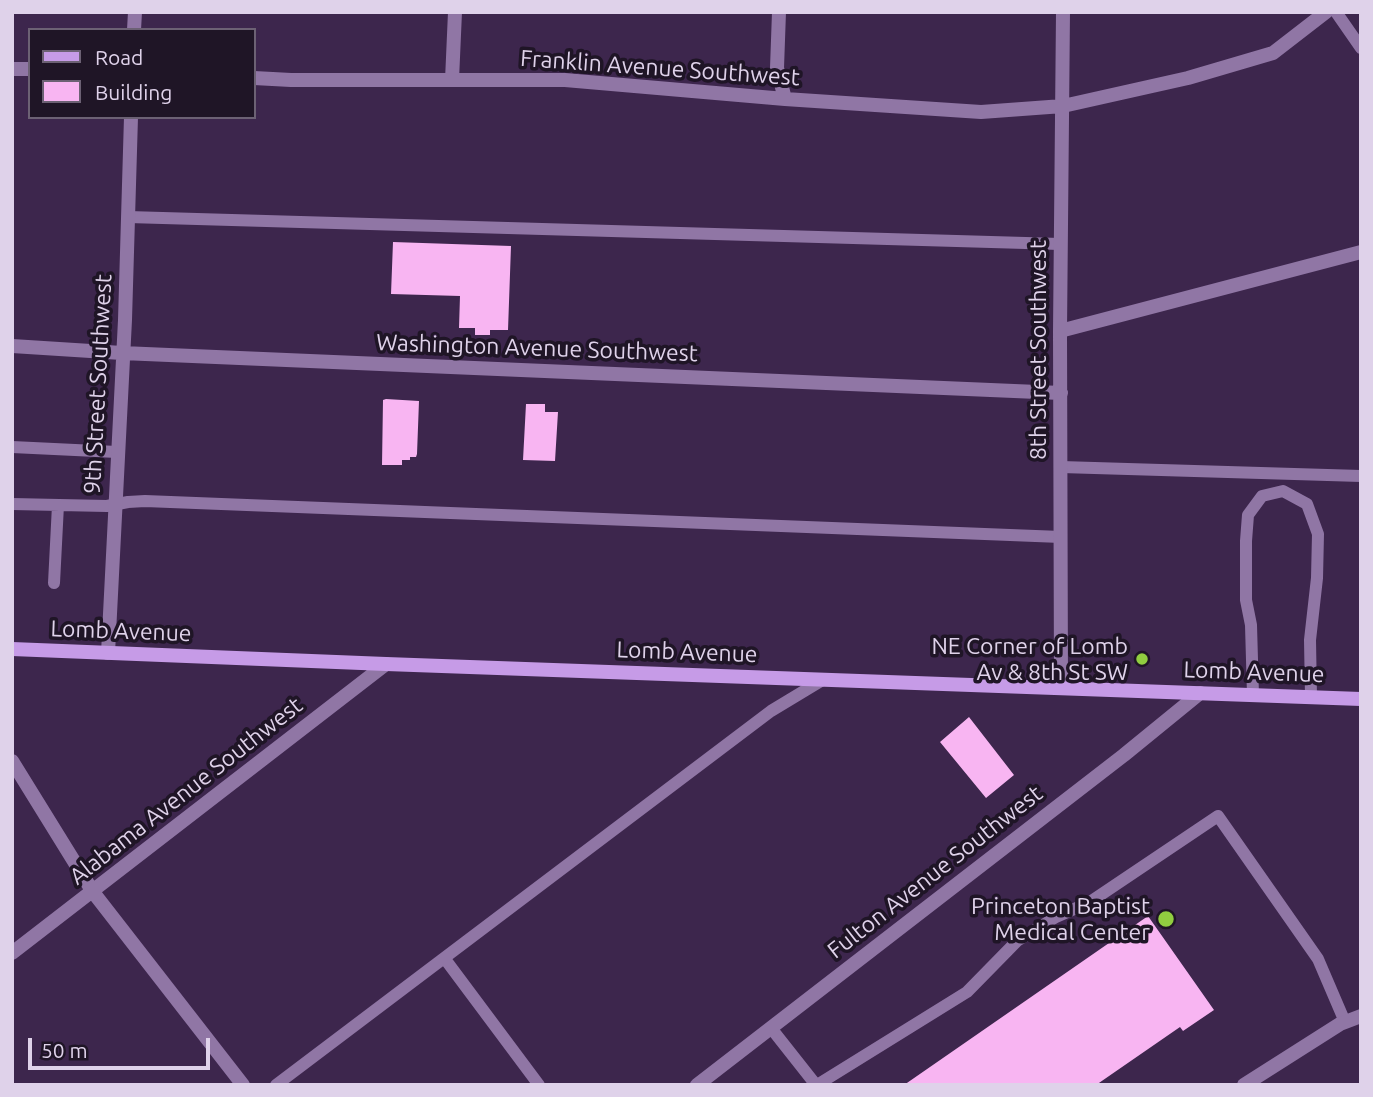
<!DOCTYPE html>
<style>
body{margin:0}
#map{position:relative;width:1373px;height:1097px;overflow:hidden;background:#3d264d;font-family:Ubuntu,sans-serif}
canvas{display:block}
.frame{position:absolute;inset:0;border:14px solid #dfd2ea;pointer-events:none}
.legend{position:absolute;left:28px;top:28px;width:228px;height:91px;box-sizing:border-box;background:#1f1526;border:2px solid #6c6174;margin:0;padding:9px 12px;list-style:none;font-size:21px;color:#dfd2ea}
.legend li{display:flex;align-items:center;gap:14px;height:35px}
.legend b{width:35px;border:2px solid #6c6174}
.scale{position:absolute;left:28px;top:1038px;width:182px;height:32px;box-sizing:border-box;border:4px solid #dfd2ea;border-top:0;padding-left:9px;font-size:21px;line-height:24px;white-space:nowrap;color:#dfd2ea;-webkit-text-stroke:5px #1f1526;paint-order:stroke}
</style>
<div id="map">
<canvas width="1373" height="1097"></canvas>
<div class="frame"></div>
<ul class="legend">
<li><b style="height:9px;background:#c69be7"></b>Road</li>
<li><b style="height:19px;background:#f8b5f2"></b>Building</li>
</ul>
<div class="scale">50 m</div>
</div>
<script>
const context = document.querySelector('canvas').getContext('2d');
context.lineJoin = 'round';
function fill(path, color) {
  context.fillStyle = color;
  context.fill(path, 'evenodd');
}
function strokePath(path, color, width, dash) {
  context.strokeStyle = color;
  context.lineWidth = width;
  context.lineCap = dash ? 'butt' : 'round';
  context.setLineDash(dash || []);
  context.stroke(path);
}
function drawText(font, color, halo, rows, align = 'center') {
  context.font = font + ' Ubuntu,sans-serif';
  context.lineWidth = 7;
  context.setLineDash([]);
  context.textBaseline = 'middle';
  context.strokeStyle = halo;
  context.fillStyle = color;
  for (const [text, x, y, turn = 0] of rows) {
    context.save();
    context.translate(x, y);
    context.rotate((+turn || 0) * Math.PI / 180);
    context.textAlign = isNaN(turn) ? turn : align;
    if (halo) context.strokeText(text, 0, 0);
    context.fillText(text, 0, 0);
    context.restore();
  }
}
const building = new Path2D(`
 M393,242L511,246L508,330H490V335H475V328H459L460,296L391,294Z
 M386,399L419,401L417,454L416,457H410V460H402V465H382L383,400Z
 M526,404H545V412H558L555,461L523,460Z
 M969,717L1014,775L986,798L940,742Z
 M1148,916L1214,1010L1183,1031L1180,1027L1096,1085H904Z`);
const lane = new Path2D(`
 M1336,12L1361,48
 M128,217L1060,244
 M12,447L117,452
 M1061,467L1361,476
 M12,504L107,506L128,502L145,501L1061,537
 M54,583L58,505
 M1253,695L1251,625L1246,600V541L1248,515L1262,496L1283,491L1307,504L1318,534L1317,578L1310,640L1311,697
 M445,959L539,1085
 M771,1028L816,1085
 M276,1085L771,711L824,679
 M817,1085L967,992L1017,941L1056,917L1090,902L1218,816L1318,959L1345,1022`);
const street = new Path2D(`
 M779,12L777,68L785,99
 M134,30L135,12
 M12,69H30
 M254,78L291,80H565L785,99L981,112L1063,106L1188,78L1273,53L1326,12
 M452,80L455,12
 M1060,331L1361,252
 M12,346L122,353L1061,393
 M108,653L125,320L131,117
 M1061,688L1060,331L1063,12
 M12,761L93,892L243,1085
 M12,953L386,664
 M697,1085L1124,755L1200,693
 M1244,1085L1340,1024L1361,1016`);
const secondary = new Path2D(`
 M12,649L386,664L1361,699`);
const markers = [
 [1142,659,7,"#91cd40"],
 [1166,919,9,"#91cd40"]
];
const streetNames = [
 ["Franklin Avenue Southwest",660,68,4],
 ["Washington Avenue Southwest",537,348,2],
 ["8th Street Southwest",1038,350,-90],
 ["9th Street Southwest",98,384,-87],
 ["Lomb Avenue",121,631,2],
 ["Lomb Avenue",687,652,2],
 ["Lomb Avenue",1254,672,2],
 ["Alabama Avenue Southwest",186,791,-38],
 ["Fulton Avenue Southwest",935,872,-38]
];
const poiNames = [
 ["NE Corner of Lomb",1128,646],
 ["Av & 8th St SW",1128,672],
 ["Princeton Baptist",1150,906],
 ["Medical Center",1150,932]
];
fill(building, '#f8b5f2');
strokePath(lane, '#9076a5', 12);
strokePath(street, '#9076a5', 14);
strokePath(secondary, '#c69be7', 14);
for (const [x, y, r, color] of markers) {
  const dot = new Path2D();
  dot.arc(x, y, r, 0, 2 * Math.PI);
  context.fillStyle = color;
  context.fill(dot);
  strokePath(dot, '#1f1526', 2.5);
}
drawText('23px', '#dfd2ea', '#1f1526', streetNames);
drawText('23px', '#dfd2ea', '#1f1526', poiNames, 'right');
</script>
